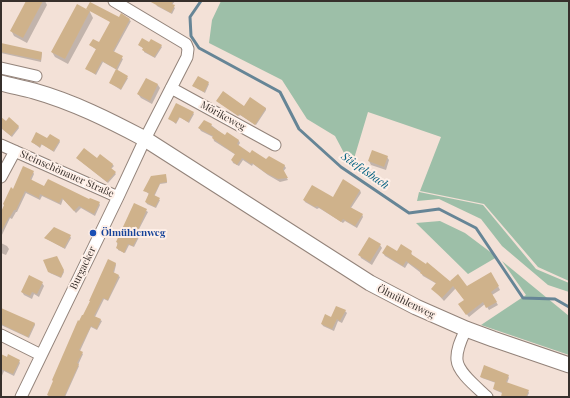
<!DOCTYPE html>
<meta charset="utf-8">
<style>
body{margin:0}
#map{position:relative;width:570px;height:398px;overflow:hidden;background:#f3e1d7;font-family:"Playfair Display",serif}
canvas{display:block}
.frame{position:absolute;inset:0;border:2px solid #37302c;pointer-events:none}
</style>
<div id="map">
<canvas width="570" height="398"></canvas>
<div class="frame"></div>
</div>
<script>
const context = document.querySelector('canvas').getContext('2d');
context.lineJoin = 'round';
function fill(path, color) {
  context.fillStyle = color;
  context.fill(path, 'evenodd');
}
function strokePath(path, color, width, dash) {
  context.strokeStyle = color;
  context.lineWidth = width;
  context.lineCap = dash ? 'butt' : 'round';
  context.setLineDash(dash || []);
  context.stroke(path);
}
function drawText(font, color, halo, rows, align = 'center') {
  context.font = font + ' "Playfair Display",serif';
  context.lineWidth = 4;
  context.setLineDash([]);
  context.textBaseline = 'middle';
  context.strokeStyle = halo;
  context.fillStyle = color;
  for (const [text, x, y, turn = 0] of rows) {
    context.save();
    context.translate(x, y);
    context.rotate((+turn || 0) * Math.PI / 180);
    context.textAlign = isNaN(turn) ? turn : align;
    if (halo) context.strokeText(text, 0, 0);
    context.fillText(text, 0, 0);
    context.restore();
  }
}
const green = new Path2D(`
 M221,1H569V281L538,267L484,204L420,191L441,137L368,112L353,162L344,153L335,136L307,119L282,80L209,43L212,20Z
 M419,192L483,205L536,269L569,283V292L548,285L502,246L481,219L439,199L417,201Z
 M440,221L465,233L497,257L468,274L416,223Z
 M502,261L569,316V355L481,325L526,295Z`);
const shadow = new Path2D(`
 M37,1H45L47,5L27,43L14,36L11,30Z
 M154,1H175L172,5L175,8L172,14L157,6Z
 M87,9L119,18L121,15L131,21L114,52L123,59L117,71L128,78L121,90L110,83L117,70L103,62L96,75L87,69L97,50L90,45L100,44L111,22L89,10L93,18L68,64L55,57L52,52L89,12Z
 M1,44L42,53L41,62L1,53Z
 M150,44L161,46L162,47L155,58L144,52V49L139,45Z
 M146,79L158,85L160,88L152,104L141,98L138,94Z
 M208,83L209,84L205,93L193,86Z
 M217,101L244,107L266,108V110L256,125L240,115L239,116Z
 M193,113L194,114L189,123L180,117L176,124L170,119Z
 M1,118L6,123L18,126L19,128L12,137L1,128Z
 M211,125L225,136L227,134L239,141L240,143L238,146L250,154L267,161L284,165L286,168L283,172L288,180L280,182L268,175L253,164L252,166L243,160L239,166L233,163L232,160L236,155L214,141L213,137L201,131L199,128Z
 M48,139L59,140L60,142L54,152L42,144L40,148L32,142Z
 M100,155L113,165L114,166L111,169L116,174L108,183L78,159H97Z
 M387,157L389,160L386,170L371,165L369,161Z
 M33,172L34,174L31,181L45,187L99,203L100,205L95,216L81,208L76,213L63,199L61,205L42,196L40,200L26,193L17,212H16L12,219L10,218L1,237V213L14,190Z
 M166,177L167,183L160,184L154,197L160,200L156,208L147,204L146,202L149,194L145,191Z
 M360,190L361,193L351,208L362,214L363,217L357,228L345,221L343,223L319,208L317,209L305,202L304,200L333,198Z
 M135,204L148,212L138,231L141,233L134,247L129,245L125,253L118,250L117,242Z
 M70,236L71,238L65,249L45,238Z
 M1,243L7,246L9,249L6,255L1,253Z
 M380,245L382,248L372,265L361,258L360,255Z
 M411,252L412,256L453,286L467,288L491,273L500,290L492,295L498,305L489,310L485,304L469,317L461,307L465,301L456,288L444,301L433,289L437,284L423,276L421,273L408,263L405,268L385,256L383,253Z
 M56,257L64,272L61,278L50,273L49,271Z
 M116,263V265L114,273L120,277L108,301L104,299L95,317L102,321L97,330L91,327L80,351L83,354L78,365L79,366L65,397L49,396L48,395Z
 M42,283L44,286L39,297L34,294L32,299L24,295L22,292Z
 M1,309L35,324V325L29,338L1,325Z
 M345,311L347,313L342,323L338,321L334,331L323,326L322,324Z
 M1,355L19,361L20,363L14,376L4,371L1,378Z
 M508,376L509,378L507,383L528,391L529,393L527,397H511L495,390L494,389L496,383L482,378L481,377Z`);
const stream = new Path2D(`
 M201,1L190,17L191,36L199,48L280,92L299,129L341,167L409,213L439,209L476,228L523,298L555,299L569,307`);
const building = new Path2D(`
 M26,1H43L23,38L10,31Z
 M149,1H173L172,4L175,5L171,13Z
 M90,2L119,17L121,13L130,19L113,51L123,56L116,69L102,61L95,74L85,69L96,49L89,45L93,39L99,42L110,22L86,9Z
 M77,4L90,11L65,59L51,52Z
 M142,38L149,42L151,39L162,45L154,57L142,50L143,48L138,45Z
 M1,43L42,52L41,60L1,52Z
 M116,69L128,76L121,89L109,83Z
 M198,76L209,82L204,92L192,86Z
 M146,78L158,84L150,101L137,94Z
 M223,91L244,106L250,97L266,108L255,125L239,114L238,116L216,101Z
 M176,103L194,112L188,122L179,117L176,123L168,119Z
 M1,117L6,121L9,117L19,126L11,136L1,128Z
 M204,120L212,124L211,126L225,135L227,132L239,140L237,144L250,153L252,150L266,159L269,156L285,165L283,169L288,178L278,179L266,173L252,163L251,164L242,158L237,165L231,160L235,154L212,138L213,136L198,128Z
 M36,132L47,138L50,134L60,140L53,151L41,144L40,147L31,142Z
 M84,148L97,158L100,154L113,164L111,168L116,172L107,182L76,158Z
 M372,150L388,156L384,167L368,161Z
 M23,166L34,171L30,179L44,186L48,179L89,199L90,198L100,202L94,214L79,206L74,211L62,198L59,203L40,194L39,198L25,191L16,210H14L10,217H9L1,232V212L4,205L3,204L11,187L13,189Z
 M166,174L167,182L160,183L154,195L160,198L155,207L145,202L149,193L143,191L151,176Z
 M343,179L360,190L350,207L363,214L355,226L343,219L341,222L317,206L315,207L303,200L312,185L333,197Z
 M134,203L147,209L138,230L141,231L133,246L128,244L124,253L116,248L118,243L116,242Z
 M54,227L71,235L64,248L44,238Z
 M369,237L381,244L370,262L358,255Z
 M401,244L412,251L411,254L426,264L427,262L451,282L450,281L458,274L467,286L491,272L499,286L491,292L497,302L486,308L483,302L466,315L458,304L464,300L453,286L442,298L431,289L436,283L420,273L421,271L406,261L403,266L382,253L387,245L397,251Z
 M57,256L64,270L61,277L48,272L43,260Z
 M108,259L116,263L113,272L119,275L108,300L103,298L94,316L101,319L97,329L91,326L79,350L83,352L77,363L79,364L64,397H51L47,395L53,381L52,380L78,320L79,321L82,315H83L90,301H89Z
 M29,275L43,282L37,294L32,292L30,296L21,292Z
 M336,306L346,310L340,321L337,319L332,329L321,324L325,314L331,317Z
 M1,308L35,323L28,337L1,324Z
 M1,354L7,357L8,354L20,360L13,374L1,369Z
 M484,365L509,375L506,382L529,390L526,397H501L502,392L493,389L495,382L480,377Z`);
const minor = new Path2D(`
 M1,68L36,76
 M171,88L275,145
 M1,145L118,197
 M1,177L15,151
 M466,329C462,338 456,349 457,360C458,373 478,388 487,397
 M1,335L41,355
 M21,397L118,197L145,139L187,57L188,49L186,44L114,1`);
const secondary = new Path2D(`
 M1,83C12,86 23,88 34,91C73,102 109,120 145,139L370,283L416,307L466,329L493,339L569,365`);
const markers = [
 [93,233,4,"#1a4fb4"]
];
const streetNames = [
 ["Mörikeweg",223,116,29],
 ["Steinschönauer Straße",67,174,24],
 ["Burgacker",83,268,-64],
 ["Ölmühlenweg",406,302,26]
];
const transitNames = [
 ["Ölmühlenweg",101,233]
];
const waterNames = [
 ["Stiefelsbach",365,171,35]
];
fill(green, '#9dbfa8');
fill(shadow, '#0003');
strokePath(stream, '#668596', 3);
fill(building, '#cfb28b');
strokePath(minor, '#93837a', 13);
strokePath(secondary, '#93837a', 17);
strokePath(minor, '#fff', 11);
strokePath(secondary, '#fff', 15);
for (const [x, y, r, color] of markers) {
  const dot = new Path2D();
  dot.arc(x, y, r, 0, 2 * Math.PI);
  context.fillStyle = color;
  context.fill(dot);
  strokePath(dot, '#feefe7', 1.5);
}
drawText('10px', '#37302c', '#feefe7', streetNames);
drawText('bold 10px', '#164399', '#feefe7', transitNames, 'left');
drawText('italic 11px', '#006081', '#feefe7', waterNames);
</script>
